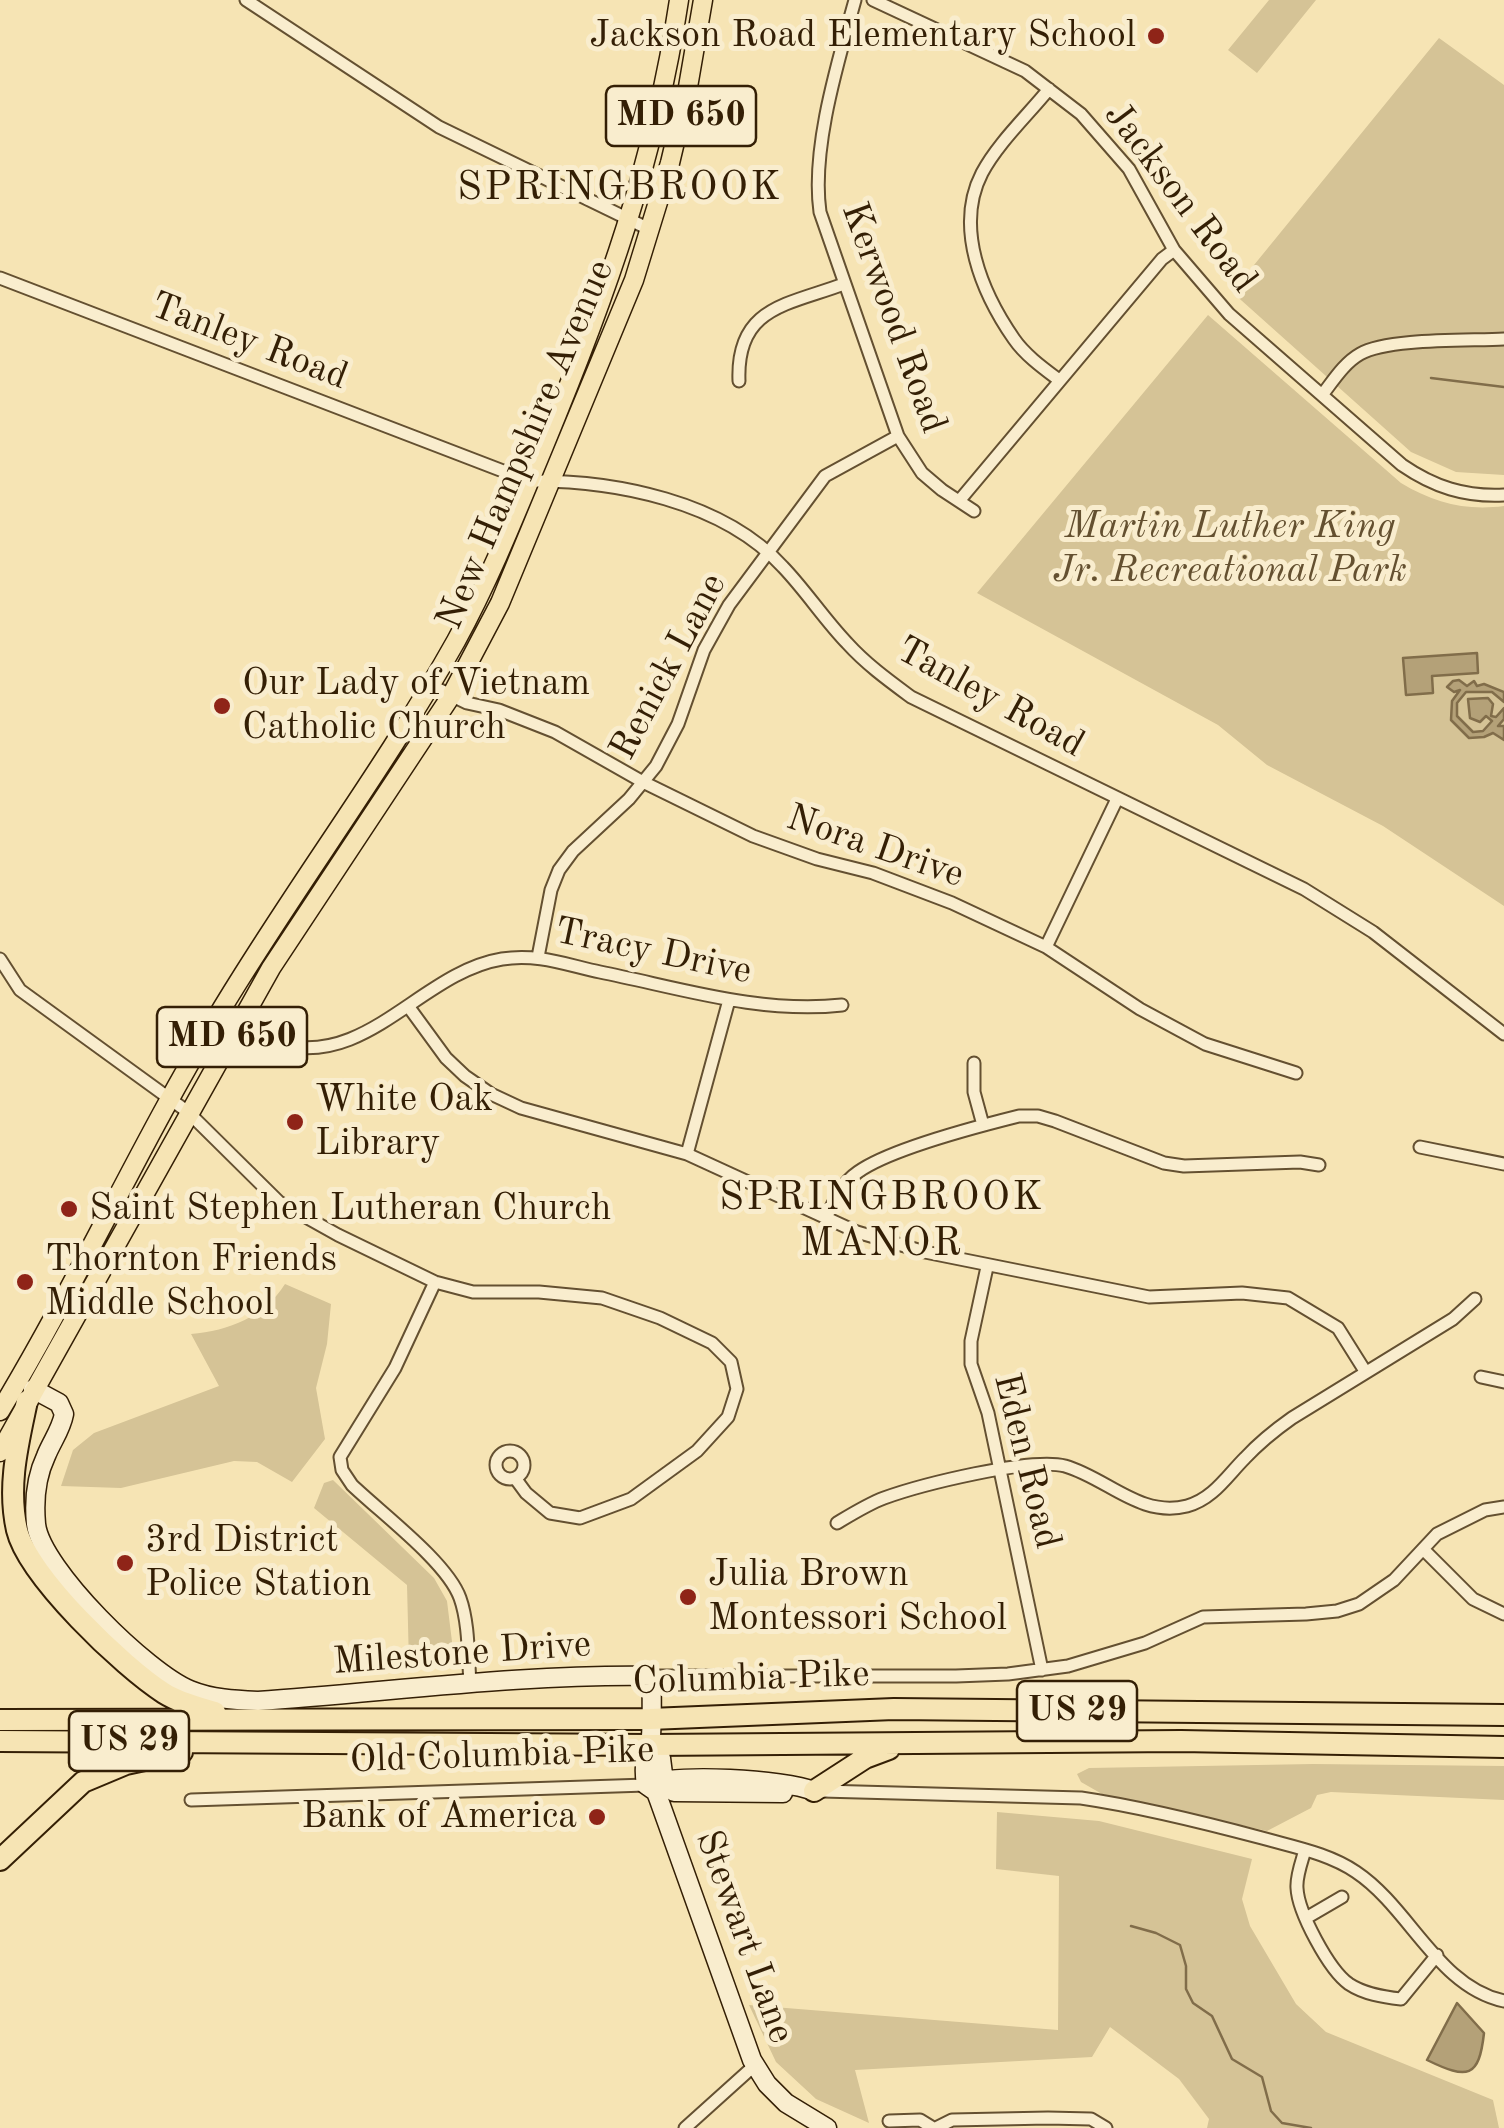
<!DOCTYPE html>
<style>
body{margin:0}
canvas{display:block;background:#f6e4b4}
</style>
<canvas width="1504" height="2128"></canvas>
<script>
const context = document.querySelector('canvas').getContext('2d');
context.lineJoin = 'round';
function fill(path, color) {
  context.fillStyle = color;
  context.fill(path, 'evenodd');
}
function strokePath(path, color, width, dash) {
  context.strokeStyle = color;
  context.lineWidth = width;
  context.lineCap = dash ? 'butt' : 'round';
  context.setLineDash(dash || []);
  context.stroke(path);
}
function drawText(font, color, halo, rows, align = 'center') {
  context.font = font + ' "Old Standard TT",serif';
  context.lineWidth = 10;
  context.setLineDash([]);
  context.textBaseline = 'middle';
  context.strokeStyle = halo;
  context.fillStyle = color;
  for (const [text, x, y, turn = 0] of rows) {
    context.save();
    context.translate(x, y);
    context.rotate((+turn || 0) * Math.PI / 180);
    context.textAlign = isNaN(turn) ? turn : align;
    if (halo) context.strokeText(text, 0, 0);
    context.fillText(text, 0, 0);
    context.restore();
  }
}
const green = new Path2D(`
 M1269,0H1316L1257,73L1228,50Z
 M1439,38L1504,85V475L1456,472L1411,452L1232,292Z
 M1208,315L1401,483C1434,503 1466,511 1504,506V906L1383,826L1267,765L1218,725L977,593Z
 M285,1284L331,1304L327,1344L316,1388L325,1439L292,1482L257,1462L234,1461L121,1488L61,1486L73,1450L94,1433L219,1386L191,1334C229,1331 265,1316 285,1284Z
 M333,1480L434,1578L447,1601L455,1666L409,1664L407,1585L314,1508L324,1483Z
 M1313,1764L1504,1766V1800L1331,1792L1317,1795L1311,1808L1267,1831L1102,1794L1081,1782L1077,1774L1089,1768Z
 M997,1812L1099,1821L1252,1859L1242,1899L1250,1926L1296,2004L1326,2032L1493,2100L1499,2128H1207L1209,2119L1179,2079L1110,2027L1092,2057L855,2070L869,2123L816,2099L776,2062L749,2005L1058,2030L1059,1876L996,1869Z`);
const water = new Path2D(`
 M1477,653L1478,673L1432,676L1433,693L1406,695L1403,658Z
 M1459,680L1467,686L1474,681L1477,686L1484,684L1504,692V702L1492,692H1466L1457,703V716L1473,732L1483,731L1492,721L1486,716L1480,722L1470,718L1468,699L1488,698L1493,704L1491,716L1496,717L1504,708V719L1498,726H1504V740L1493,733L1484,737L1469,738L1451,720L1452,701L1460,690L1454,692L1447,687L1453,681Z
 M1457,2003L1484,2033C1479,2078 1468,2080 1427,2060Z`);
const stream = new Path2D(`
 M1431,378L1504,387
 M1131,1926L1156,1933L1180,1945L1186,1966V1989L1193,2003L1212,2016L1232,2059L1262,2077L1271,2111L1282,2123L1311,2128`);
const street = new Path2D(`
 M246,0L439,127L651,230
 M855,0C838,62 811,149 820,212L898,436L922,473L942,490L974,511
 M873,0L1025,71L1081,114L1129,169L1174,250L1229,314L1402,465C1434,487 1465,497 1504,495
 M1049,89C1027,116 998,143 982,173C954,227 982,293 1014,339C1025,355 1043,368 1059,380
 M0,278L529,481C614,480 723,501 783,567C806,591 824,619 847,643C866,664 888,680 911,697L1304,889L1373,932L1504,1034
 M739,381C736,307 787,305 844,284
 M1322,395C1333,381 1344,363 1360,354C1388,338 1469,341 1504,339
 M959,501L1162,259L1174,250
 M430,685L467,703L499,710L555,732L643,782L753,836L817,859L873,873L952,903L1046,947L1140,1009L1205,1044L1296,1073
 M1046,947L1117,799
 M538,957L551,890L559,870L573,851L629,799L656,766L678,724L704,650L729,605L825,476L898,436
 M0,959L20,990L188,1112L279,1202L338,1235L435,1282L473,1292H539L602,1298L660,1318L712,1343L731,1362L737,1389L728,1417L697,1451L631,1499L580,1518L550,1513L526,1493L515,1478
 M408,1006L446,1058L465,1076L491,1094L521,1108L687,1154L857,1232L925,1252L1149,1297L1242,1293L1288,1298L1338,1328L1365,1371
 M238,1026C252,1032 266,1041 280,1044C367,1068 422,972 502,959C537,953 567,965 600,972C680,988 760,1014 842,1005
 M974,1063V1092L983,1125
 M1420,1147L1504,1164
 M687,1154L729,1000
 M827,1216C835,1199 842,1183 858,1172C890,1149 979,1126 1019,1116H1038L1055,1121L1164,1163L1184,1166L1300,1162L1319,1165
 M987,1267L971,1341V1364L988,1413L1042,1670
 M435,1282L395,1368L340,1457L342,1470L352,1485C381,1513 447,1562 460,1598C469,1623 468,1656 470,1683
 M1481,1377L1504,1382
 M496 1465a14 14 0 1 1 28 0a14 14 0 1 1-28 0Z
 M837,1523C852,1514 868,1504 884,1498C920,1485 1030,1457 1065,1466C1107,1478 1140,1518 1187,1506C1213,1499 1227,1476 1245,1458C1259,1443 1275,1430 1292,1418L1453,1319L1475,1299
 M1423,1549L1473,1599L1504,1614
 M652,1676H956L1008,1674L1068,1666L1145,1643L1203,1617L1306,1614L1337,1611L1359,1604L1394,1580L1437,1534L1485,1510L1504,1507
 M822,1791L1081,1798C1142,1807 1202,1822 1262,1838C1293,1847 1328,1853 1356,1872C1410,1908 1438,1987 1504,2001
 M191,1800L646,1785
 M1305,1850C1302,1861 1296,1876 1297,1888C1298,1912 1329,1970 1349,1984C1364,1994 1383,1997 1401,1999L1437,1955
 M1306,1918L1342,1897
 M889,2121L920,2120L933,2128
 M685,2128L755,2065
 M936,2128L952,2120L1048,2118L1091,2119L1106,2128`);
const secondary = new Path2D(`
 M33,1389L59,1403L64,1414C61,1430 52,1441 46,1456C36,1477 34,1502 36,1524C41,1569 148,1673 190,1690C212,1699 235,1700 258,1701C390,1692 520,1674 652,1676C651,1693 653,1730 650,1744C646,1762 643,1765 646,1785L656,1792L659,1800L752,2060L767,2084L786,2103L827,2128
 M650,1745L661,1758L664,1782
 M646,1785C677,1773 783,1779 814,1791
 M674,1792L783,1793`);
const primary = new Path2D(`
 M0,1411C78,1282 140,1144 218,1015C294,888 384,770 456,641C490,579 517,511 544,446C606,297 655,160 679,0
 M0,1452L271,968L451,696L500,603L634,280L670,163L688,87L703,0`);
const highway = new Path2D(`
 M27,1401C18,1444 7,1486 17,1530C28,1576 123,1667 164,1693C180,1703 198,1707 215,1712
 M0,1720L650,1719L894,1709L1504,1715
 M0,1741L650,1745L1181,1741L1504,1747
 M814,1791L865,1758L889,1749
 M0,1860L83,1782L126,1764L182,1752`);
const markers = [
 [1156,36,10,"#8f2418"],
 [222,706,10,"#8f2418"],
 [295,1122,10,"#8f2418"],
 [69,1209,10,"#8f2418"],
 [25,1282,10,"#8f2418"],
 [125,1563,10,"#8f2418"],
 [688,1597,10,"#8f2418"],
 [597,1817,10,"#8f2418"]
];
const shields = [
 [681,116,150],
 [232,1037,150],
 [1077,1711,120],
 [129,1741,120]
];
const shieldNames = [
 ["MD 650",681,116],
 ["MD 650",232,1037],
 ["US 29",1077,1711],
 ["US 29",129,1741]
];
const poiNames = [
 ["Jackson Road Elementary School",1136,36,"right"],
 ["Our Lady of Vietnam",242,684],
 ["Catholic Church",242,728],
 ["White Oak",315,1100],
 ["Library",315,1144],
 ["Saint Stephen Lutheran Church",89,1209],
 ["Thornton Friends",45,1260],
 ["Middle School",45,1304],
 ["3rd District",145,1541],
 ["Police Station",145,1585],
 ["Julia Brown",708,1575],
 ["Montessori School",708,1619],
 ["Bank of America",577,1817,"right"]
];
const streetNames = [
 ["Jackson Road",1180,198,53],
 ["Kerwood Road",893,318,70],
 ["Tanley Road",249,342,21],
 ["New Hampshire Avenue",526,445,-67],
 ["Renick Lane",669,667,-62],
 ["Tanley Road",990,698,29],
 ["Nora Drive",875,847,19],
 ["Tracy Drive",653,952,12],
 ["Eden Road",1026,1461,76],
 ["Milestone Drive",462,1654,-4],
 ["Columbia Pike",751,1679,-2],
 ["Old Columbia Pike",502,1756,-2],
 ["Stewart Lane",744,1937,70]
];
const parkNames = [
 ["Martin Luther King",1230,527],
 ["Jr. Recreational Park",1230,571]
];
const neighbourhoodNames = [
 ["SPRINGBROOK",620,189],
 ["SPRINGBROOK",882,1199],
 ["MANOR",882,1245]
];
fill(green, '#d5c396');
fill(water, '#b4a178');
strokePath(water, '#816d4a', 2.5);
strokePath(stream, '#816d4a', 2.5);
strokePath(street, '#645031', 15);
strokePath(secondary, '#341f05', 21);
strokePath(primary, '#341f05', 21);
strokePath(highway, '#341f05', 24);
strokePath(street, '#f9edce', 11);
strokePath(secondary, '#f9edce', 18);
strokePath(primary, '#f6e4b4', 18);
strokePath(highway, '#f6e4b4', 20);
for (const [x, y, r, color] of markers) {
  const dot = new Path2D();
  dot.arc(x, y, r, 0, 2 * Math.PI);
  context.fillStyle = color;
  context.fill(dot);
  strokePath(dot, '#f9edce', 4);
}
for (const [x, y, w] of shields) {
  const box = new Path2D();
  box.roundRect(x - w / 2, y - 30, w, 60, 8);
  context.fillStyle = '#f9edce';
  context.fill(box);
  strokePath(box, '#341f05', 2.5);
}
drawText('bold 35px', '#341f05', null, shieldNames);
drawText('38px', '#341f05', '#f9edce', poiNames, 'left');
drawText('38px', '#341f05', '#f9edce', streetNames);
drawText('italic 38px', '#645030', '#f9edce', parkNames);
context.letterSpacing = '2.5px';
drawText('40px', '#341f05', '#f9edce', neighbourhoodNames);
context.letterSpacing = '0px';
</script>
